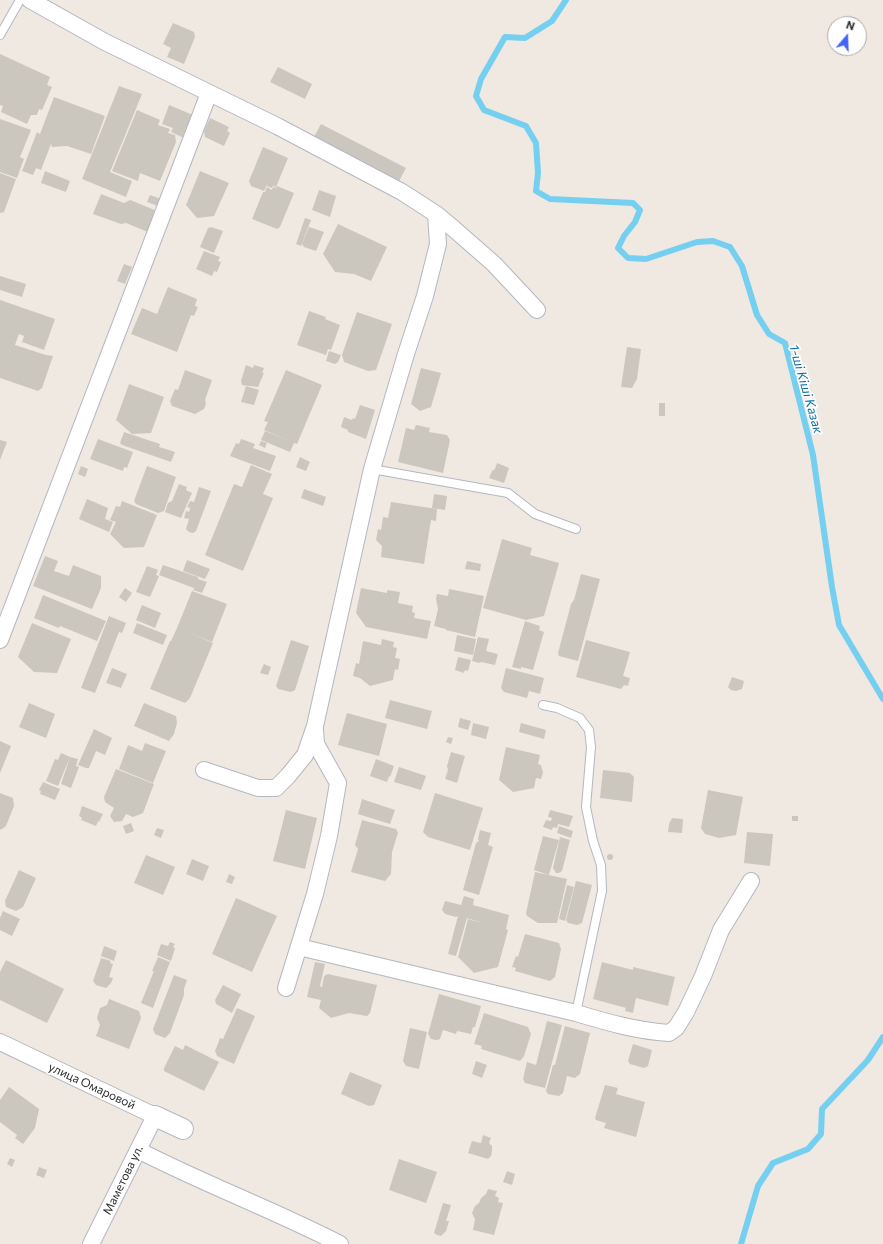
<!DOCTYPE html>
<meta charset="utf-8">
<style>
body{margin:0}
#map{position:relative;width:883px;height:1244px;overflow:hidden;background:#efe9e1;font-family:Commissioner,sans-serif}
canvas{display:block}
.north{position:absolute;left:827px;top:16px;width:40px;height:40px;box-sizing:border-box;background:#fff;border:1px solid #ababab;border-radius:50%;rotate:19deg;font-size:11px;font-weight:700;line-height:16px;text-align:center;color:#2e2e2e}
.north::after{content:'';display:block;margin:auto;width:14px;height:18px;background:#4264fb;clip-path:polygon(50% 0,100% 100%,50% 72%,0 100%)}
</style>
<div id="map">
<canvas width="883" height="1244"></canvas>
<div class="north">N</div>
</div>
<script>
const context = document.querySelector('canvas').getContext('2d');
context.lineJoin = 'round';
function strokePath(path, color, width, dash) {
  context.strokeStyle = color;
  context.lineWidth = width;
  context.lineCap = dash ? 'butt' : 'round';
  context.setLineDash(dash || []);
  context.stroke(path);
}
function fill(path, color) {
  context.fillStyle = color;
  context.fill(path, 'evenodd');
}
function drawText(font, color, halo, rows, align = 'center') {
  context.font = font + ' Commissioner,sans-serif';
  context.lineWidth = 3.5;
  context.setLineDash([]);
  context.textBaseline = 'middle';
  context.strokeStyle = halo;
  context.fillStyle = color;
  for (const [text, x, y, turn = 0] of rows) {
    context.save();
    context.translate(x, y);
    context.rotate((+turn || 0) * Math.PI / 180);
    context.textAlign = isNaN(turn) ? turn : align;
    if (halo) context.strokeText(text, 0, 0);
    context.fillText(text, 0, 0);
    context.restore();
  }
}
const stream = new Path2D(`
 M566,0L552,21L525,38L505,37L481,79L476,96L484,110L526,126L536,143L538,173L536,191L550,199L633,203L640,210L635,222L624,236L618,248L628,258L646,259L697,242L713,241L730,247L742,266L757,315L769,334L785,343L813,455L832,587L839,625L883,699
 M741,1244L758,1186L773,1163L808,1149L821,1134L822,1109L868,1060L883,1037`);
const building = new Path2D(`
 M173,23L194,32L195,37L184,64L167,57L171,48L163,44Z
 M0,54L50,77L47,85L52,87L42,110L39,109L37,115H31L27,124L1,112L3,106L0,105Z
 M278,67L312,84L305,99L270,82Z
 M119,86L142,94L110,172L132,181L126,197L82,179Z
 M54,97L105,116L91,154L67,146L52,147L51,144L41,170L36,168L33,175L22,171L37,132L40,134Z
 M169,105L193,115L184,138L171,132L173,128L162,124Z
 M137,110L160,120L158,125L170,129L168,133L175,135L176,142L160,181L140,173L138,181L112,171Z
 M210,118L229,127L227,131L230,133L224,146L205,137L204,131Z
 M0,119L31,130L20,157L24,159L17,178L0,172Z
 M321,124L406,168L399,181L314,137Z
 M263,147L288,158L276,187L273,186L274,183L272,188L267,186L268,183L264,191L251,186L249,181Z
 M45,171L70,181L66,192L41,183Z
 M200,171L229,183L214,216L197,218L186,205Z
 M0,173L16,179L4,212L0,213Z
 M277,186L294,193L280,227L277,229L252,219L263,192H265L267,187L272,190L273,187L276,188Z
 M319,190L336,196L330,217L312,210Z
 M101,194L124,203L130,200L157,211L148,232L126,223L121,224L93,214Z
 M150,195L161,199L158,206L147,202Z
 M305,218L311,220L301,246L296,244Z
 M338,224L387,247L371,281L354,274L335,272L323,254Z
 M211,227L223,231L214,253L200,247L208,228Z
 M309,227L324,232L316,251L304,247L302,244Z
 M204,251L220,257L218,261L221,262L217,272L214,271L212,276L196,269Z
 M124,264L132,267L125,284L117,281Z
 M0,276L26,284L22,297L0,290Z
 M168,287L197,299L195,306L198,307L194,316L191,315L177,352L131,334L142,308L157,314Z
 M0,300L55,319L44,350L22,342L24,336L19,334L15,345L46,355L53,356L42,388L38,391L0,378Z
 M309,311L326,317L325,319L340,325L331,350L328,349L326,355L297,345Z
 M357,312L392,324L376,370L368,371L344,362L342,355Z
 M627,347L641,349L637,379L632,388L621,387Z
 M329,351L341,355L338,362L335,364L326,361Z
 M246,365L253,368L254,365L264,368L262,373H264L258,387L242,385L241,381Z
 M421,368L441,373L431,407L420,411L411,404Z
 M185,370L212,380L205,400L206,404L204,409L195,414L172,406L170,401L175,389L178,390Z
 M286,370L322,385L297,444L294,443L290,452L261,440L265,431L288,440L264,430L268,422L264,421Z
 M129,384L164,397L151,433L132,434L116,420Z
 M246,386L259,390L254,405L241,402Z
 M659,403H665V416H659Z
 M360,405L375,410L366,439L348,432V430L341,427L344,417L352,420L353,418L355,419Z
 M416,425L430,428L429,432L447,435L450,440L443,473L398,462L406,428L414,430Z
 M124,432L160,444L159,447L175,452L171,462L122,445L120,443Z
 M98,439L133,452L127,468L124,467L123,471L90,459Z
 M241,439L255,444L253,448L276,456L270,471L230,456L236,443L239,444Z
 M0,440L7,442L0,460Z
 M261,441L267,443L265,448L259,445Z
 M300,457L310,462L306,471L296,467Z
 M497,463L509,468L504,483L489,478L492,471L495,469Z
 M251,465L272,474L263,494L273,498L243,571L205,555L234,484L242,487Z
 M81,466L88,469L85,477L78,474Z
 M147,466L176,477L164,511L158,513L136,504L134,501Z
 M179,484L187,487L186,490L192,493L181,518L165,512L168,503L172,501Z
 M199,487L211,491L196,531L193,533L189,532L186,529L189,519L184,518L186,511L189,512L190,508L187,507L190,501L194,502Z
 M304,489L326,497L323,506L301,498Z
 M434,494L447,496L445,510L432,508Z
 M87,499L108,508L105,519L113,522L109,532L79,519Z
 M122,501L157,515L144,547L124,548L110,534L116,522L110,520L116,506L120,507Z
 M391,502L437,509L436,521L431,520L424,564L381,557L382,546L376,540L378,529L381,530L383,517L388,518Z
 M502,539L532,548L530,555L559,563L544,616L526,620L483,608Z
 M45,556L58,561L54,571L69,576L73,565L101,576V588L92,609L33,586Z
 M187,560L210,569L205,579L183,571Z
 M467,561L481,564L480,571L465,569Z
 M163,565L198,577V579L207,582L202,593L193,590L194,588L159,575Z
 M147,566L158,570L156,575L159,576L150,597L136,592Z
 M581,574L600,579L578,661L559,656L558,653L571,604L574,600Z
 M125,588L132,593L126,602L119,597Z
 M361,588L387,593V590L400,592L398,603L413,606L412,612L415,613L414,618L431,621L427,639L366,627L356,613Z
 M449,589L484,596L475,637L446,630V629L434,626L438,609L436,599L437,594L448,596Z
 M192,591L227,604L212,642L188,632L213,643L190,698L185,703L150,689L170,641H171L177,628Z
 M43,595L106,621L97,641L60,626L59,628L34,618Z
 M142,605L161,613L155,628L136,620Z
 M109,616L126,623L122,633L119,632L95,693L81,688Z
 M525,621L540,626L539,630L544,632L533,670L521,667V669L512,667Z
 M32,623L71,639L57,673L34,672L18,657Z
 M137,623L167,635L163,645L133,633Z
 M457,635L476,639L473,655L454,651Z
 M478,637L489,639L486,651L498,654L495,665L481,662L479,663L472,661Z
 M382,639L394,642L393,647L397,648L395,658L400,659L398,670L395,669L393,680L370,686L360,678L353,676L356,663L359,664L363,641L381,645Z
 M291,640L309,646L295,690L291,692L278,689L276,686Z
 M586,640L630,652L623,676L630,678L628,686L624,685L621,689L576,677Z
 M458,657L471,660L468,671L465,670L464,673L455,670Z
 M264,664L271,667L268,675L260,673Z
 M112,668L127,674L121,688L106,683Z
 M506,668L544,678L540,694L529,691L527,698L504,692L501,688Z
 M732,677L744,681L742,689L736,691L731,690L728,687Z
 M390,700L432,711L427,729L385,718Z
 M29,703L55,714L46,738L19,727Z
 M144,703L176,716L177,723L174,734L169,741L134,726Z
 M347,713L387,724L379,756L338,745Z
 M460,718L471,721L468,730L458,727Z
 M473,723L489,727L486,739L471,735Z
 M521,723L546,730L544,739L519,732Z
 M94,729L112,738L105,755L96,751L89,768H86L78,765Z
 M448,737L453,738L451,744L446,742Z
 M0,741L11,746L0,773Z
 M145,743L166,751L153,783L119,769L128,745L142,751Z
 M506,747L540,755L538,764L541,765L543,773L541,779L536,778L534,788L513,792L499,780Z
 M451,752L465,756L457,783L445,779L448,770L447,766Z
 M61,753L70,757L58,786L46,781L55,759L58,760Z
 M70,757L78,759L76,766L79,767L71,788L61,784Z
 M376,759L394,766L390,777L389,776L387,782L370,776Z
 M399,767L426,776L421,790L394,782Z
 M116,769L154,784L143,813L133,817L126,814L122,821L114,822L110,816L114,808L105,802L104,797Z
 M603,770L630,773L634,777L632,802L600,798Z
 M43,782L60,789L55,800L40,794L41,791L39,790Z
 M708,790L743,797L736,835L719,838L705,834L701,828Z
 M0,793L13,798L14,806L6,826L1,830L0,829Z
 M435,793L483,808L470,850L428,837L423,832Z
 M362,799L395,810L390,824L358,814Z
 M82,806L103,814L99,822L98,821L96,826L81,820L82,818L79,816Z
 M286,810L317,818L305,869L273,861Z
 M550,810L573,816L569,827L558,824L557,828L553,827L552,830L543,827L546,820L551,821L552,818L548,817Z
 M792,816H798V821H792Z
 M672,818L683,819L682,833L668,832L669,824Z
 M362,820L396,829L398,833L392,852L391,874L385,881L351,872L358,849L355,845Z
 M131,823L134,831L126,834L123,826Z
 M559,826L573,831L571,838L557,833Z
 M157,828L164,830L161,838L154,835Z
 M480,830L491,833L488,845L493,847L479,895L463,890L476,843L479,841L478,839Z
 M747,832L773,834L770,866L744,863Z
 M543,836L559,840L549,875L534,870Z
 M560,837L570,840L562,871L559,873H556L553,868Z
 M607 857a3 3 0 1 1 6 0a3 3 0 1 1-6 0Z
 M146,855L175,867L163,895L134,883Z
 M192,859L209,866L203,881L186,874Z
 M19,870L36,878L23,907L16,911L6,907L5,901Z
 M535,872L567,879L557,923H538L527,916L526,913Z
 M229,874L235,877L232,884L226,882Z
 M576,881L592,885L582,923L577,925L568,923L566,920Z
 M567,885L574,887L565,921L559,919Z
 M464,896L474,899L473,905L509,915L506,929L508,930L498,967L474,973L458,957L468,919L483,923L467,918L456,956L448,954L458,916L456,917L445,914L442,910L445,901L461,905Z
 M236,898L277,916L252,972L212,954Z
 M3,911L20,919L12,936L0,930V918Z
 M525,934L559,943L561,949L555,977L550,981L515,971L516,968L512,967L516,956L518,957Z
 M170,942L175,944L173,947L175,948L171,961L157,955L161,944L168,946Z
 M104,946L117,951L114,961L101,956Z
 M158,957L170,962L153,1008L141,1003L154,971H152Z
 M101,958L111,961L110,963L113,964L109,977L113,978L111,983L106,988L96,985L93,981Z
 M6,960L64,989L47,1023L0,1000V972Z
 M315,962L325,964L320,986L322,987L324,976L328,974L377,985L370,1013L367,1016L349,1013L331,1018L319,1008L321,1000L307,997Z
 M602,962L633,970V967L675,977L668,1006L636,998L633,1013L625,1011L626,1008L593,999Z
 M174,975L187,980L184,989V995L170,1033L165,1038L155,1034L153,1029Z
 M223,985L241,994L232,1013L216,1004L215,1000Z
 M439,994L481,1006L475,1027H473L471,1034L457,1031L456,1034L443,1030L440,1039L437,1040L431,1039L428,1034Z
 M109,999L139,1011L141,1018L129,1049L96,1036L100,1025L97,1018L100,1008L107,1005Z
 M237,1008L255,1016L234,1064L217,1056L215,1051L220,1038L223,1039Z
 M484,1013L528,1027L531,1034L524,1056L520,1061L481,1049L482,1046L474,1044Z
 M547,1021L562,1025L545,1088L525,1083L523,1079L527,1062L536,1065Z
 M565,1026L590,1033L580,1074L575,1078L567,1076L563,1093L559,1096L548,1094L546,1091L553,1065H555Z
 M410,1028L427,1032L419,1069L406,1066L403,1061Z
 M633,1044L652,1050L648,1066L644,1068L630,1064L628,1061Z
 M185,1045L219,1062L204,1091L164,1071V1068L175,1046L183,1050Z
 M476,1061L487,1065L482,1078L472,1074Z
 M350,1072L382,1085L374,1105L369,1106L341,1094Z
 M605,1085L618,1088L616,1094L645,1102L636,1137L604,1128L606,1123L596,1120L595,1118Z
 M9,1087L39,1109L35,1128L23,1144L15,1138L17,1135L0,1122V1100Z
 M483,1135L491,1138L489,1143L492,1146V1151L491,1156L488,1159L468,1153L472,1141L481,1143Z
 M10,1158L15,1160L12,1167L7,1164Z
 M399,1159L437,1172L426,1203L389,1190Z
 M39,1167L47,1170L44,1178L36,1175Z
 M507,1171L515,1174L512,1185L503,1182Z
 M488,1189L497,1191L495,1196L499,1198L498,1202L503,1203L494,1235L473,1230L475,1219L472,1213L475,1206L479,1203L481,1198L486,1194Z
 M443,1203L451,1205L446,1221H449L446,1231L441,1236L437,1235L434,1233Z`);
const service = new Path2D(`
 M0,35L20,0
 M372,469L508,493L535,514L576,529
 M543,705L557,708L580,718L589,730L591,747L586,807L593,841L601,865L602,891L576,1013`);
const minor = new Path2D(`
 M30,0L105,42L277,126L402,192L436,214L454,229L494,264L537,310
 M0,640L209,93
 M204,770L258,788H276L288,776L305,755L315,726L372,469L406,354L425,296L438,244L436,214
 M299,947L576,1013C606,1022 637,1031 669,1033L676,1028L686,1012L703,976L721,930L751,881
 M286,988L315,894L329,836L338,783L316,744L315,730
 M0,1042L155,1116L91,1244
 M138,1150C204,1184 274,1210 340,1244`);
const tertiary = new Path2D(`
 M155,1116L183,1129`);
const streetNames = [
 ["улица Омаровой",92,1086,25],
 ["Маметова ул.",123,1180,-64]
];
const waterNames = [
 ["1-ші Кіші Казак",806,389,74]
];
strokePath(stream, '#75cff0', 6);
fill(building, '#cbc7bf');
strokePath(service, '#b4b7c1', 10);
strokePath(minor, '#b4b7c1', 18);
strokePath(tertiary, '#b4b7c1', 22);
strokePath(service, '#fff', 8);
strokePath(minor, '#fff', 16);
strokePath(tertiary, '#fff', 20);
drawText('12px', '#2e2e2e', '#fff', streetNames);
drawText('italic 13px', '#0d6fa3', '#fff', waterNames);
</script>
